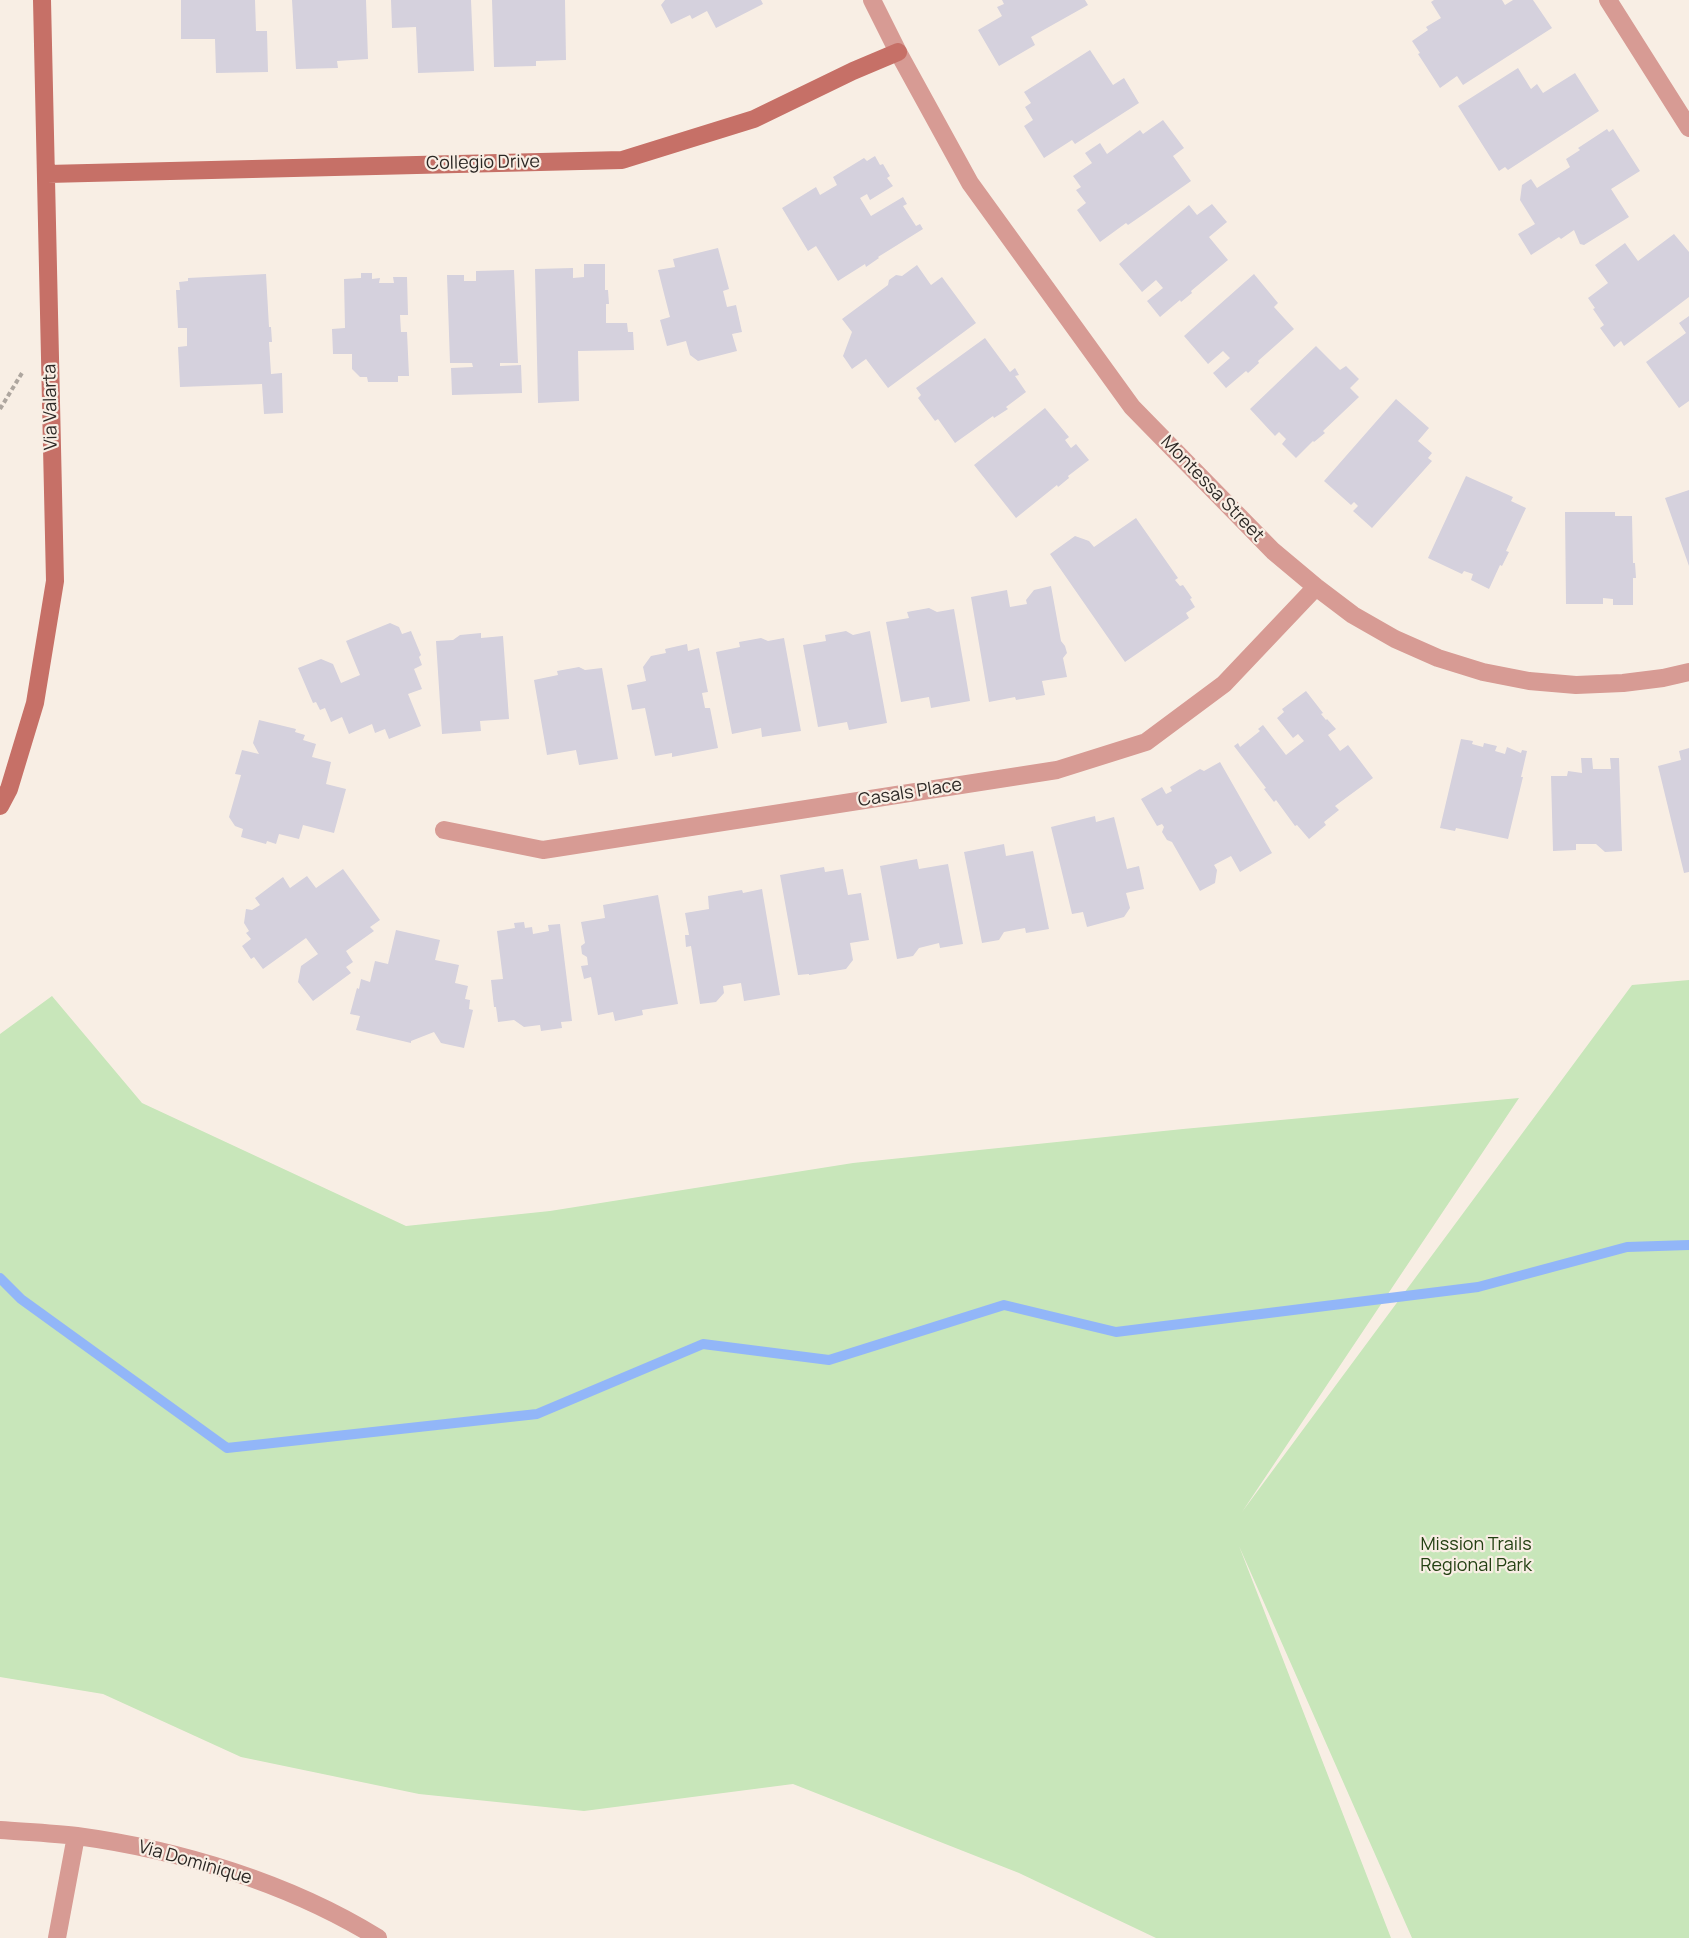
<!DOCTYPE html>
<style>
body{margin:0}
canvas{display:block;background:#f8eee4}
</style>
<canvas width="1689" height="1938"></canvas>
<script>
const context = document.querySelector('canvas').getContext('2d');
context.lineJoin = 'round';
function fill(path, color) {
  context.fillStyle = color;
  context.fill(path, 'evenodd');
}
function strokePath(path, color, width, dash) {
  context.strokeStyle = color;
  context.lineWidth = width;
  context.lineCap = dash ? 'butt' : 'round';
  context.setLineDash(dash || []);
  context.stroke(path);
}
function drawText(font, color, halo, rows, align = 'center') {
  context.font = font + ' Manrope,sans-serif';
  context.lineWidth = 4.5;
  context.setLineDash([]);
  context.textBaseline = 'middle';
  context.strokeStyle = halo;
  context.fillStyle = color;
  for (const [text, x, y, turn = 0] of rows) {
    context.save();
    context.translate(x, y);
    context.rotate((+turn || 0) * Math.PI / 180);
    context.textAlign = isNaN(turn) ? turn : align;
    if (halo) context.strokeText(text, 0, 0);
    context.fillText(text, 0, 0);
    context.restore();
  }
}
const green = new Path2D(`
 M1689,980V1938H1412L1239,1546L1391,1938H1156L1019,1873L793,1784L584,1811L419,1794L241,1757L103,1694L0,1677V1034L52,996L142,1103L406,1226L550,1211L853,1163L1183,1129L1519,1098L1242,1512L1632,985Z`);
const stream = new Path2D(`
 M0,1278L21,1299L227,1448L537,1414L703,1344L829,1360L1004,1305L1116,1332L1478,1287L1627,1247L1689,1245`);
const building = new Path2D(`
 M181,0H255L256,31H267L268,72L216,73L215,39H181Z
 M292,0H366L368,59L337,61L338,68L296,69Z
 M391,0H471L474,71L418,73L416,27L392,28Z
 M492,0H565L566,60L536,61V66L494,67Z
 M665,0H761L763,4L716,28L707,11L692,19L690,15L671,24L661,5Z
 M1002,0H1085L1088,5L1031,37L1035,45L999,66L978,30L1002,16L997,7L1004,4Z
 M1434,0H1502L1505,5L1513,0H1533L1552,28L1463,85L1457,76L1440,88L1418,54L1420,53L1412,41L1428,30L1426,27L1441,18L1431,2Z
 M1090,50L1113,85L1124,78L1139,103L1075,144L1072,140L1044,158L1024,126L1033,120L1025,107L1031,103L1024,92Z
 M1518,68L1531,89L1537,84L1543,93L1575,73L1599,111L1508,170L1505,167L1499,171L1458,106Z
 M1163,120L1184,148L1173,156L1191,181L1144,214L1128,225L1126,223L1100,242L1077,210L1086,203L1076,190L1081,187L1073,176L1092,163L1085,153L1100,143L1107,154L1140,130L1143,134Z
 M1607,129L1609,132L1613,129L1640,171L1611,189L1629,217L1584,245L1580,244L1574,230L1561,239L1559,237L1531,255L1518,234L1535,224L1520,200L1522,185L1531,179L1537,188L1570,167L1566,159L1580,150L1578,148Z
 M875,156L880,165L883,164L890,176L887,178L893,186L870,200L867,194L860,198L871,216L903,197L907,204L903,206L916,226L920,224L923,229L878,257L879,258L866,267L865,264L838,281L816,246L808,251L782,208L816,187L820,195L837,185L833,177L864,158L867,161Z
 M1212,204L1227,222L1209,237L1228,260L1191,291L1192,293L1181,302L1180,300L1160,317L1147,301L1163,288L1156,280L1142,292L1119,264L1189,205L1197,215Z
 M1674,234L1689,252V297L1624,346L1621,341L1614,347L1600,328L1604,325L1593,309L1595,308L1588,298L1608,283L1595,265L1625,243L1638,261Z
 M718,248L729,289L723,291L727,307L736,305L742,332L732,334L737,351L698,361L690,355L686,341L667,346L660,320L670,317L658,270L675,267L673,259Z
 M584,264H605V290H608L609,304H606V323H627L628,332H633L634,350L578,351L579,401L538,403L535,269L573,268V278L584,277Z
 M917,265L931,285L942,277L976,323L888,388L866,359L852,369L843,356L852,332L842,319L888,285L889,280L896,275L902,276Z
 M514,270L518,363H500V366L521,365L522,393L452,395L451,368L473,367L472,363H450L447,275H464V281H476V271Z
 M361,273H372V279L380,278L379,283H394L393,277H407L408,315H400L401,332H407L409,376H398V382H368L367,377H360L352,369V354H333L332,329L345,328L344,279L361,278Z
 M266,274L269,327H271L272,342H269L271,374L282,373L283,413L264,414L262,384L180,387L178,347L187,346V328H178L176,290H180L179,282L188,281V278Z
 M1254,274L1278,303L1274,307L1294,329L1258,361L1259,363L1248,373L1246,371L1226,388L1213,373L1230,358L1223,351L1208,364L1184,336Z
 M1689,316V401L1679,408L1646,362L1686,333L1679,323Z
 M985,338L1010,372L1015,368L1019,375L1015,376L1026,392L1006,407L1008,409L994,418L993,416L955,443L938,419L935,421L918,398L921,395L916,388Z
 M1316,346L1340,370L1346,366L1359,379L1350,388L1359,397L1323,431L1325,433L1314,442L1313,441L1296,458L1282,444L1286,439L1279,432L1275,436L1250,409Z
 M1396,399L1429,428L1418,441L1432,453L1428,458L1432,461L1372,528L1353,511L1358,506L1354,502L1351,505L1324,481Z
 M1045,408L1069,437L1065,440L1071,448L1076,444L1089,460L1068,476L1069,478L1058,487L1057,485L1016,518L974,465Z
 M1466,476L1513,497L1511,501L1526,508L1506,551L1509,552L1502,566L1500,565L1489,589L1471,580L1473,574L1464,571L1462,574L1428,558Z
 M1689,490V566L1665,498Z
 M1565,512H1615V516H1632L1633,563H1635L1636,578H1633V605H1613V599L1603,598V604H1566Z
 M1136,518L1178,578L1175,580L1180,586L1183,585L1192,598L1190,599L1195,607L1186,613L1189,618L1125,662L1050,554L1075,536L1089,541L1094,547Z
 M1051,586L1061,641L1065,646L1067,653L1063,658L1067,677L1042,681L1045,695L1016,700L1015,697L989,702L971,597L1007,590L1010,607L1027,604L1026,600L1034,590Z
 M929,608L937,612L954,609L970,701L931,708L929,697L901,702L886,622L909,618L907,612Z
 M390,623L399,627L402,634L411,631L421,655L419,657L422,665L414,669L422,689L408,694L421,726L389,739L385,729L375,733L372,724L349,734L342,717L331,722L325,708L320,710L316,702L313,703L298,668L321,659L333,664L341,683L360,675L346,641Z
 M846,631L853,635L870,631L887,723L849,730L847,722L818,727L803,645L826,641L825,635Z
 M481,633V638L503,636L509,719L480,721L481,731L442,734L436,641L453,640L460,635Z
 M761,638L768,641L784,638L801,731L762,737L761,728L732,734L716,652L740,647L739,642Z
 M687,644L688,651L699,648L708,692L702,693L705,708H710L718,748L672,757V753L655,756L645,708L632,710L627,685L646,681L643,667L651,656L666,653L665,649Z
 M579,667L585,670L602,668L618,759L579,765L576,750L547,755L534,680L558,675L557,671Z
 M1306,691L1323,713L1321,714L1326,720L1327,719L1336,729L1328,735L1340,751L1348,745L1373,778L1335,806L1339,810L1324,822L1326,825L1309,839L1297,825L1295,826L1276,800L1274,802L1264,789L1266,788L1234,746L1238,743L1240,747L1260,731L1258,729L1263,725L1286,755L1304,741L1298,734L1293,738L1277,718L1284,712L1282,709Z
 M259,720L296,729L295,732L305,735L303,740L316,744L312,757L331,762L326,784L346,789L334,833L303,825L299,839L279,834L276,844L267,841L266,844L241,837L243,829L235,826L229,817L241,775L235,774L242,750L259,754L253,743Z
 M1461,739L1473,741L1472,744L1483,747L1484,743L1497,746L1495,751L1505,754L1507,747L1521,753L1522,750L1527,751L1521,777H1523L1508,839L1456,828L1455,831L1440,828Z
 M1689,748V872L1684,873L1658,766L1681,760L1679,751Z
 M1581,758H1592L1593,769H1611L1610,758H1619L1622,851L1605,852L1596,844H1576V850L1553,851L1551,776H1567L1568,771L1582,773Z
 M1220,762L1272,853L1240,872L1231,856L1214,865L1217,870L1215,883L1200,891L1172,842L1167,840L1162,832L1164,827L1162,824L1157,826L1141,799L1162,787L1166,794L1172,791L1170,787L1200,769L1204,771Z
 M1095,816L1096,822L1114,817L1127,869L1139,866L1144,889L1126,893L1130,908L1124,917L1087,927L1083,912L1072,914L1051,827Z
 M1004,844L1006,856L1033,851L1049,929L1026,933L1025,928L1004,932L999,940L982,943L964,852Z
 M917,859L919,869L948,864L963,944L940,948L939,943L919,948L913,956L897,959L880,866Z
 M824,867L825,872L843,869L848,895L861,893L869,940L850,943L853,960L846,969L809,975V974L798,975L780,875Z
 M343,869L380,920L370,927L374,931L346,951L353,962L346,967L351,973L313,1001L298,982L301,966L318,954L306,938L263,969L254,957L251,959L242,946L251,939L246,933L249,931L244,923L246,909L252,910L260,905L255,898L283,877L290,888L307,876L316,888Z
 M762,889L780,995L744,1001L741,983L723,986L724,993L716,1002L700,1004L691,946L686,947L685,935H689L685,913L709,909L708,896L742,890L743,893Z
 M658,895L678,1004L642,1010L643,1015L615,1021L613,1012L598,1015L591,977L584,979L581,966L588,965L587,957L582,954L581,946L585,943L581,922L605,918L603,905Z
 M524,922L525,928L532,927L533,934L549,931L548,925L560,924L572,1021L561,1022L562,1028L541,1031L540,1025L524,1027L514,1020L498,1022L496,1007H494L491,980L503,979L497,931L515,928L514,923Z
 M396,930L440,940L435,960L459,965L455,983L468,986L465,999L470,1000L469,1009L473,1010L464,1048L441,1043L434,1032L411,1041V1043L356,1030L360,1016L350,1014L357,988L359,989L361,979L370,982L375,961L388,964Z`);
const path = new Path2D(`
 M0,409L22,373`);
const street = new Path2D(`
 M872,0L898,52L970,183L1132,407L1273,551L1316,587L1353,615L1395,639L1438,658L1483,672L1529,681L1576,685L1623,683L1663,678L1689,672
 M1608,0L1689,128
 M444,830L543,850L1057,770L1146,742L1224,684L1316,587
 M0,1830C26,1832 52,1833 77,1836C180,1850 289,1883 378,1938
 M57,1938L76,1836`);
const secondary = new Path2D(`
 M47,174L622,160L754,119L853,71L898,52
 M0,806L9,789L35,703L55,581L42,0`);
const streetNames = [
 ["Collegio Drive",483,163,-1],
 ["Via Valarta",51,407,-91],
 ["Montessa Street",1212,489,46],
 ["Casals Place",910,793,-9],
 ["Via Dominique",195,1863,16]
];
const parkNames = [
 ["Mission Trails",1476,1545],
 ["Regional Park",1476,1566]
];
fill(green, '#c8e6ba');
strokePath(stream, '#92b6f8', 10);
fill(building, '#d5d1dd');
strokePath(path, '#aea69f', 4, [4.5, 3]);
strokePath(street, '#d79b94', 18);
strokePath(secondary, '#c67067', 18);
drawText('18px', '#2c2825', '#f8eee4', streetNames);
drawText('18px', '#234012', '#f8eee4', parkNames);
</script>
